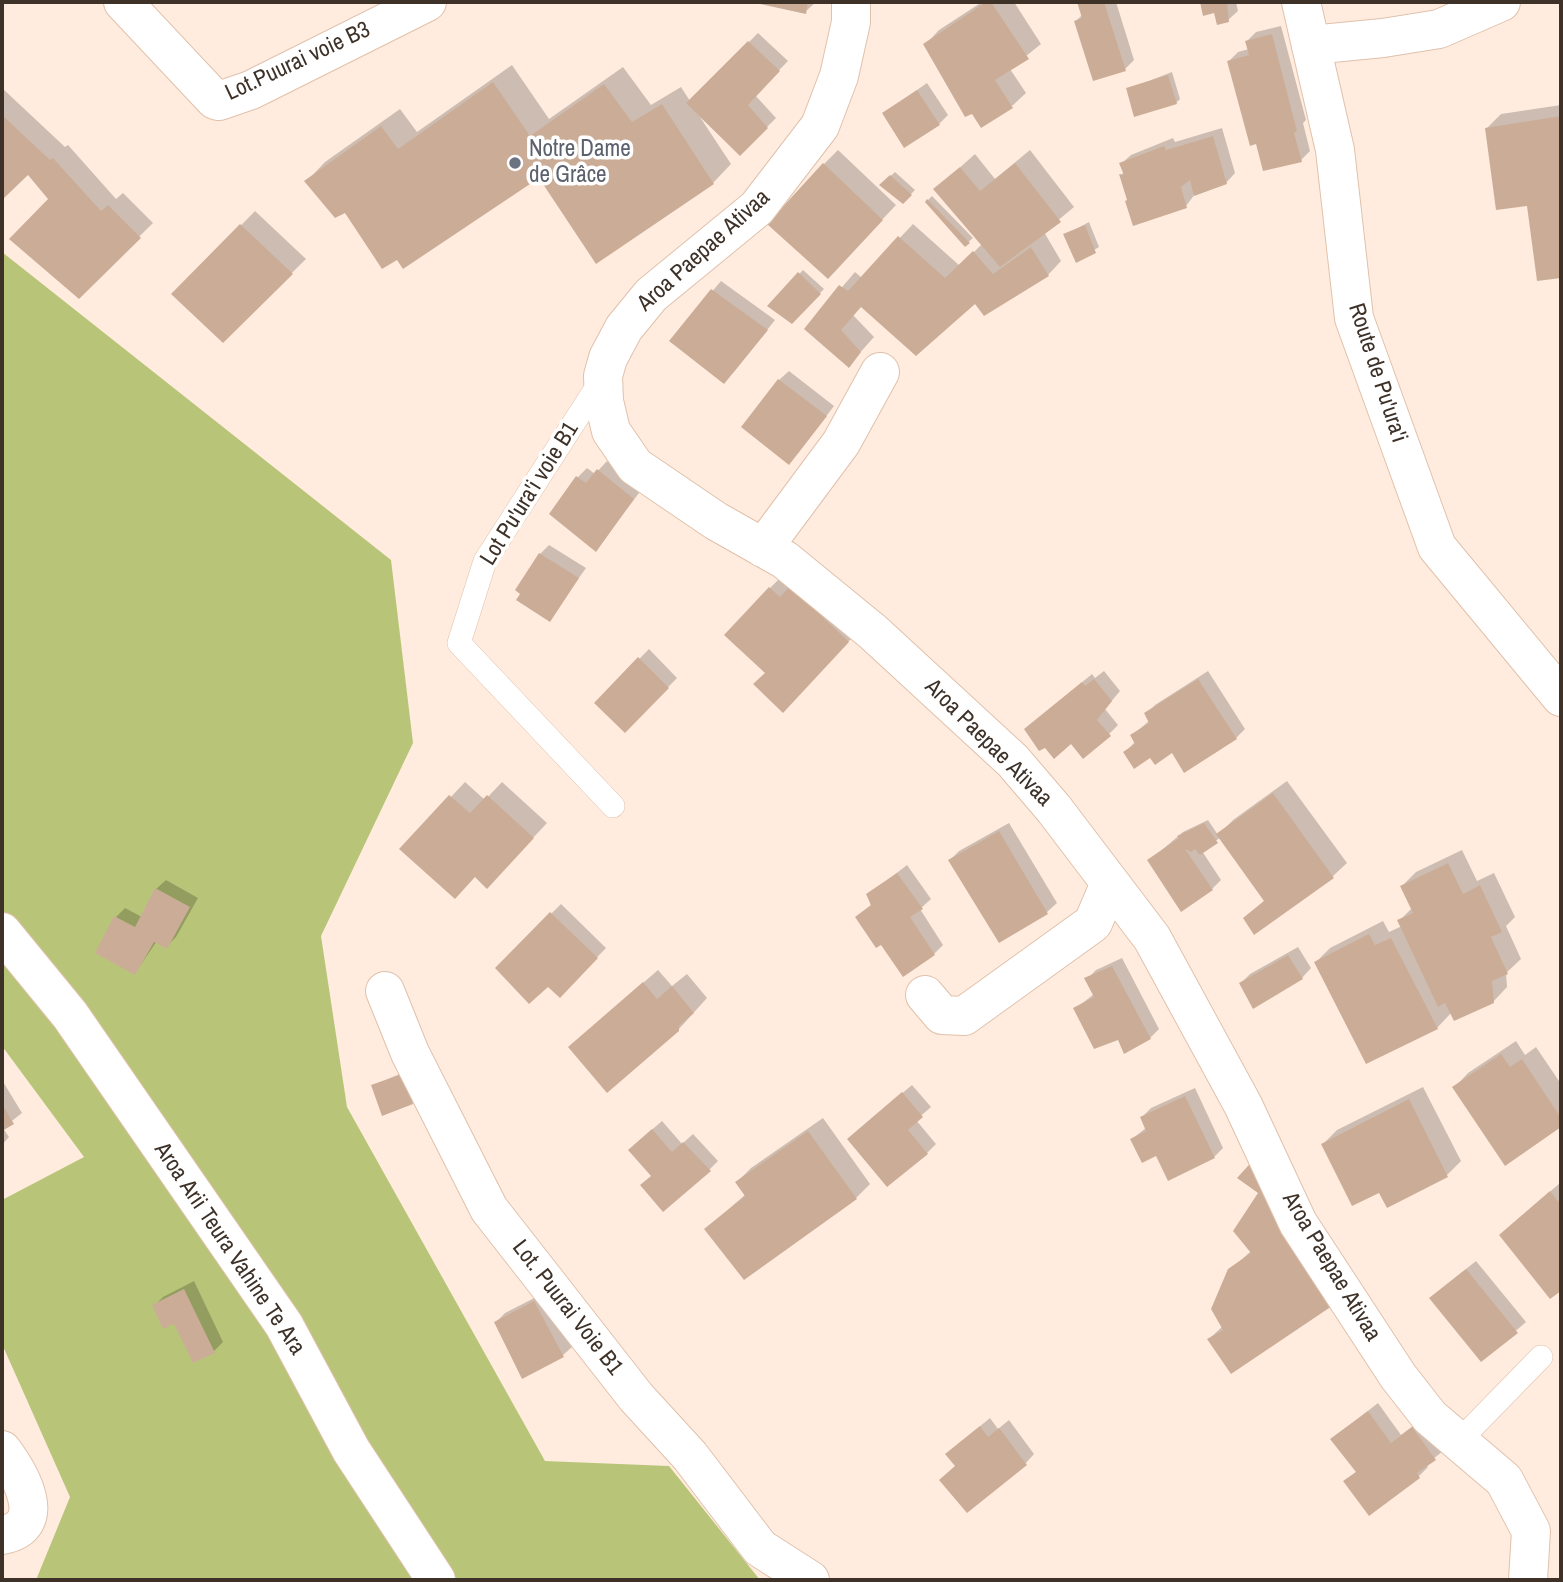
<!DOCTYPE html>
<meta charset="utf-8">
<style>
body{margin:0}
#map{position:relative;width:1563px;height:1582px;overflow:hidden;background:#ffecde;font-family:"Archivo Narrow",sans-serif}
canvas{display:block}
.frame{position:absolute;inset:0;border:4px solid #3d3128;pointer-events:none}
</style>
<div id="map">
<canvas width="1563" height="1582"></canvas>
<div class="frame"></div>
</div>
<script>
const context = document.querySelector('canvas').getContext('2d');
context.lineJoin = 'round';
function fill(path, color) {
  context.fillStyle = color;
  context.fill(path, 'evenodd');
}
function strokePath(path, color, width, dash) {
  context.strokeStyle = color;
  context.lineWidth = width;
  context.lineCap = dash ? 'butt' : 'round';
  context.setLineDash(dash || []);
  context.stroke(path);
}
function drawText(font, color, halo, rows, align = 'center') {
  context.font = font + ' "Archivo Narrow",sans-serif';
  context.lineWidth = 7;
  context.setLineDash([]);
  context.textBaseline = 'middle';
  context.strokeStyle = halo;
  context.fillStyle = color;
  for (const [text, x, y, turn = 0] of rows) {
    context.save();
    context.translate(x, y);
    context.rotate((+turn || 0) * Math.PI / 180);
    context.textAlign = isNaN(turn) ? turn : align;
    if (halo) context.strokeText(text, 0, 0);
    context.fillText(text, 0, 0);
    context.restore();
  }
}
const green = new Path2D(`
 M2,252L391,560L413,743L321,936L347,1107L545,1461L669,1466L760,1580H36L70,1497L2,1344V1200L84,1157L2,1046Z`);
const shadow = new Path2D(`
 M754,2H816L805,12Z
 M982,2H1014L1041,44L1010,69L1026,93L1012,106L926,44L939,30Z
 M1079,2H1116L1134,60L1125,69L1076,21L1083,14Z
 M1202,2H1236L1238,11L1228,20L1215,11L1204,13Z
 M1281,26L1306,120L1303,123L1310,151L1301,160L1229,61L1238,52L1249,49L1247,41L1256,32Z
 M758,33L788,61L755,95L776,118L740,154L700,117L731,164L713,183L539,176L397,257L307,181L325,162L400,109L417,132L512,65L549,119L623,67L651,105L681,87L690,101Z
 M1172,72L1180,99L1176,103L1128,89Z
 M927,83L948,115L939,124L884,113Z
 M2,88L65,147L68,145L116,199L123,193L153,223L79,296L50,199L28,172L2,197Z
 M1561,105V276L1539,279L1528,204L1487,128L1501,114Z
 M1222,128L1235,173L1226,183L1195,194L1186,206L1129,200L1121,175L1124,172L1121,164L1131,155L1173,138L1175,142Z
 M838,150L896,205L842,262L824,164Z
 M1030,150L1074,207L1044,232L1061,261L1048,275L975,302L862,305L853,315L874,337L849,365L807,328L855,272L862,278L913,224L960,266L982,244L936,189L975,154L995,179Z
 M895,172L915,190L903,202L881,185Z
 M932,196L973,238L965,245L927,201Z
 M255,211L306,259L223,341L174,294Z
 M1089,222L1099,247L1077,260L1065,235Z
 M803,270L824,289L792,322L769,306Z
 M721,281L775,320L733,373L671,340Z
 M789,371L834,406L798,453L779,380Z
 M607,461L642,489L596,550L578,477L587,468L595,474Z
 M549,545L586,568L549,620L540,554Z
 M784,574L862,627L797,697L767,673L770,588Z
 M649,649L677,678L625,731L596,703Z
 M1104,671L1120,691L1105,709L1118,725L1109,734L1071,742L1036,720L1092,674L1095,678Z
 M1208,671L1245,729L1236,738L1150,756L1125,752L1134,743L1133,735L1150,720L1146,714L1155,705Z
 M1287,781L1347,863L1333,876L1254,932L1245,919L1265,900L1221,837L1202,851L1221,880L1212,889L1149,861L1183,832L1208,820L1218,835L1233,820Z
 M465,782L485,800L502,782L547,823L501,872L402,849Z
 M1009,823L1057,903L1047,912L999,941L950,860L959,851Z
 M1462,850L1477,881L1494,873L1515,917L1506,926L1521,959L1506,973L1507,987L1493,1002L1451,1013L1437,1028L1316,962L1330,948L1383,921L1389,932L1402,926L1399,921L1413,907L1402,886L1416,872Z
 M907,865L931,899L920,909L943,945L934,954L881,943L868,895Z
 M166,880L198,898L176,937L167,946L157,941L135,973L116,917L125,908L142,917L156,889Z
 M561,904L606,948L560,996L548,985L497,968Z
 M1298,947L1311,968L1302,978L1241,983L1250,974Z
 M1122,958L1159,1029L1150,1038L1119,1037L1075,1009L1094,994L1087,979L1096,970Z
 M658,970L672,986L687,974L707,998L678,1030L584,1034Z
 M1516,1041L1525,1055L1536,1047L1561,1084V1125L1505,1163L1455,1087L1468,1073Z
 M407,1071L417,1098L412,1103L373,1085Z
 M2,1080L22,1113L3,1128L9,1137L2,1145Z
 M912,1085L931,1107L916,1120L936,1144L927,1153L859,1130Z
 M1423,1087L1461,1161L1447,1175L1387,1206L1380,1191L1323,1144L1337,1130Z
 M1195,1088L1223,1148L1214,1157L1157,1154L1132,1139L1147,1127L1142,1117L1151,1108Z
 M823,1118L870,1184L856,1198L706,1229L746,1194L737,1182L751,1168Z
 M662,1121L682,1144L693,1134L718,1161L709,1170L653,1176L639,1141Z
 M1258,1157L1351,1286L1209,1339L1223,1326L1230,1270L1251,1251L1261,1193Z
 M1560,1183L1561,1288L1550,1297L1510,1226Z
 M1476,1261L1526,1322L1482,1360L1441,1289Z
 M194,1281L223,1342L214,1351L154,1306L163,1297Z
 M544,1293L572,1347L562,1356L496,1322L505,1313Z
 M1378,1403L1401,1435L1422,1419L1444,1450L1426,1465L1428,1467L1419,1476L1369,1513L1346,1481L1357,1471L1332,1439Z
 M990,1418L998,1429L1009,1420L1034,1454L1025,1464L957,1466V1445Z`);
const building = new Path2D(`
 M751,2H808L806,14Z
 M986,2H991L1029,59L995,80L1013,108L981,128L972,114L965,117L923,44Z
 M1077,2H1104L1126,71L1093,81L1074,21L1082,18Z
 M1200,2H1235L1227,5L1229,22L1217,25L1214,13L1203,16Z
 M1272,34L1297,131L1294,133L1302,162L1263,171L1256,144L1250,146L1227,61L1249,55L1245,41Z
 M748,41L780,71L748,105L768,128L740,156L686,103Z
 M1168,75L1177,104L1134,117L1126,88Z
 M493,82L530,136L604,84L632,122L662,104L714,184L596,264L539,178L403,269L397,260L382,269L345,213L335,218L304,181L381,126L398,149Z
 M917,90L940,125L904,148L882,113Z
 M2,115L50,160L53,158L101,211L108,205L141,238L79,299L9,239L48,199L28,175L2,200Z
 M1561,116V278L1537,281L1527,206L1496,210L1485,128Z
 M1213,136L1227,184L1194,196L1190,180L1181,187L1187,208L1133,226L1125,201L1127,200L1119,174L1124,175L1119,163L1164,146L1166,150Z
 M823,163L883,220L828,279L767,224Z
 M1015,163L1061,222L1000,267L933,189L960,167L980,191Z
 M890,175L912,195L903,204L879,185Z
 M927,199L970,243L965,247L925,202Z
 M240,224L293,274L223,343L171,294Z
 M1085,225L1096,253L1076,263L1063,234Z
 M898,236L945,278L973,251L993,274L1031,247L1049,276L984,316L975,304L916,356L861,307L841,330L861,352L849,368L804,329L839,285L848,291Z
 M798,272L821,294L792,324L767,306Z
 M711,289L768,330L724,384L669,341Z
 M778,379L827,416L789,465L741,427Z
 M597,469L634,499L596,552L549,514L576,476L586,483Z
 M539,553L579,578L550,622L516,600L520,594L515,590Z
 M790,586L849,642L783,713L753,684L765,673L724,635L769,587L780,597Z
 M638,657L669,688L625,733L594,703Z
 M1094,679L1112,701L1097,720L1111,736L1083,759L1071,744L1054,759L1045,748L1039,751L1024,729L1082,682L1085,686Z
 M1198,679L1237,739L1184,773L1172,753L1155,765L1150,758L1134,769L1123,752L1135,744L1130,735L1149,723L1144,713Z
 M1273,793L1334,878L1254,935L1243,918L1264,901L1216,834Z
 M449,795L470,813L487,795L534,838L487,889L475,877L455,899L399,849Z
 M1204,823L1218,843L1200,855L1195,849L1191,852L1185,849L1213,890L1181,912L1147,860L1179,838L1177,836Z
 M999,831L1048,914L999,943L948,860Z
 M1448,863L1463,894L1480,885L1502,932L1491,937L1508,974L1492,981L1494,1003L1454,1021L1445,1003L1438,1007L1397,920L1413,913L1400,886Z
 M897,873L923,909L910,917L935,955L903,977L881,945L876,948L855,917L871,905L866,894Z
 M155,888L190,907L167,949L154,942L135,975L95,953L114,916L135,927Z
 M550,912L598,958L560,998L548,987L529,1004L495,968Z
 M1369,934L1375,945L1391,938L1438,1029L1366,1064L1314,962Z
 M1288,955L1303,979L1253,1009L1239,983Z
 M1112,966L1151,1039L1124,1054L1118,1040L1094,1049L1073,1008L1094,997L1084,978Z
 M643,982L657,999L672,986L694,1013L679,1026V1031L607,1093L568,1047Z
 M1501,1054L1510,1067L1522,1059L1561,1118V1127L1505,1166L1452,1087Z
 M403,1074L413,1104L382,1116L371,1085Z
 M902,1092L923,1117L908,1130L928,1154L887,1187L847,1139Z
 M1185,1096L1215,1158L1168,1181L1156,1156L1142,1163L1130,1139L1146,1131L1140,1117Z
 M1409,1099L1448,1177L1387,1208L1379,1193L1352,1206L1321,1144Z
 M2,1104L14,1124L2,1131Z
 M652,1129L672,1152L683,1142L711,1171L663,1212L640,1185L651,1176L628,1150Z
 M808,1131L857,1199L744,1280L704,1229L745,1196L735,1182Z
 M1257,1156L1338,1302L1231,1374L1207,1339L1223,1330L1211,1309L1228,1269L1251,1253L1233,1231L1258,1193L1237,1178Z
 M1550,1191L1561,1205V1291L1550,1299L1499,1235Z
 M1466,1269L1518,1333L1481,1362L1429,1298Z
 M184,1289L215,1353L193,1363L174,1324L163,1329L152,1305Z
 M534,1301L564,1357L522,1379L494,1322Z
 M1368,1411L1391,1443L1412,1427L1436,1460L1417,1473L1420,1478L1369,1516L1343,1481L1356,1472L1330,1439Z
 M980,1426L988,1437L999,1428L1027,1465L967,1513L939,1480L955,1466L945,1454Z`);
const service = new Path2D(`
 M602,379L485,561L459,643L613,806
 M1459,1441L1541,1357`);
const minor = new Path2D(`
 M123,2L215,100L219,101L251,90L427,2
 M851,2V22L839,76L820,126L757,208L651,295L624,328L608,358L603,376L604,401L611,431L635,466L716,521L785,560L873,632L1013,761L1054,809L1152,938L1243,1105L1298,1223L1398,1376L1430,1417L1504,1480L1531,1531L1528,1580
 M1311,45L1383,38L1439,29L1501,2
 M763,548L841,443L880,372
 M2,932L70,1015L284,1325L351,1450L436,1580
 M385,991L410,1053L489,1209L636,1397L690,1456L760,1548L810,1580
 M925,995L942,1015L964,1016L1093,923L1110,883
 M2,1450C20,1474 51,1526 2,1535`);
const secondary = new Path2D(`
 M1301,2L1335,150L1354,318L1437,547L1561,697`);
const markers = [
 [515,163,7,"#6b7280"]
];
const streetNames = [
 ["Lot.Puurai voie B3",298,62,-25],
 ["Aroa Paepae Ativaa",704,251,-42],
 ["Route de Pu'ura'i",1377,373,72],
 ["Lot Pu'ura'i voie B1",530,494,-58],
 ["Aroa Paepae Ativaa",988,743,45],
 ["Aroa Arii Teura Vahine Te Ara",229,1249,56],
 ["Aroa Paepae Ativaa",1331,1267,59],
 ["Lot. Puurai Voie B1",567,1308,52]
];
const worshipNames = [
 ["Notre Dame",529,150],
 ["de Grâce",529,176]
];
fill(green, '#b8c579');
fill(shadow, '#0003');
fill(building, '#cbad97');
strokePath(service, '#e0c1ab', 24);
strokePath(minor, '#e0c1ab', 40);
strokePath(secondary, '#e0c1ab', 40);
strokePath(service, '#fff', 23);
strokePath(minor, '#fff', 38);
strokePath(secondary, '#fff', 38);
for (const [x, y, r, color] of markers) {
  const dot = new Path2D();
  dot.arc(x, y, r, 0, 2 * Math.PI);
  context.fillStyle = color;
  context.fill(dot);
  strokePath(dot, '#fff', 2.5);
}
drawText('23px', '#3d3128', '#fff', streetNames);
drawText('23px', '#5b616d', '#fff', worshipNames, 'left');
</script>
